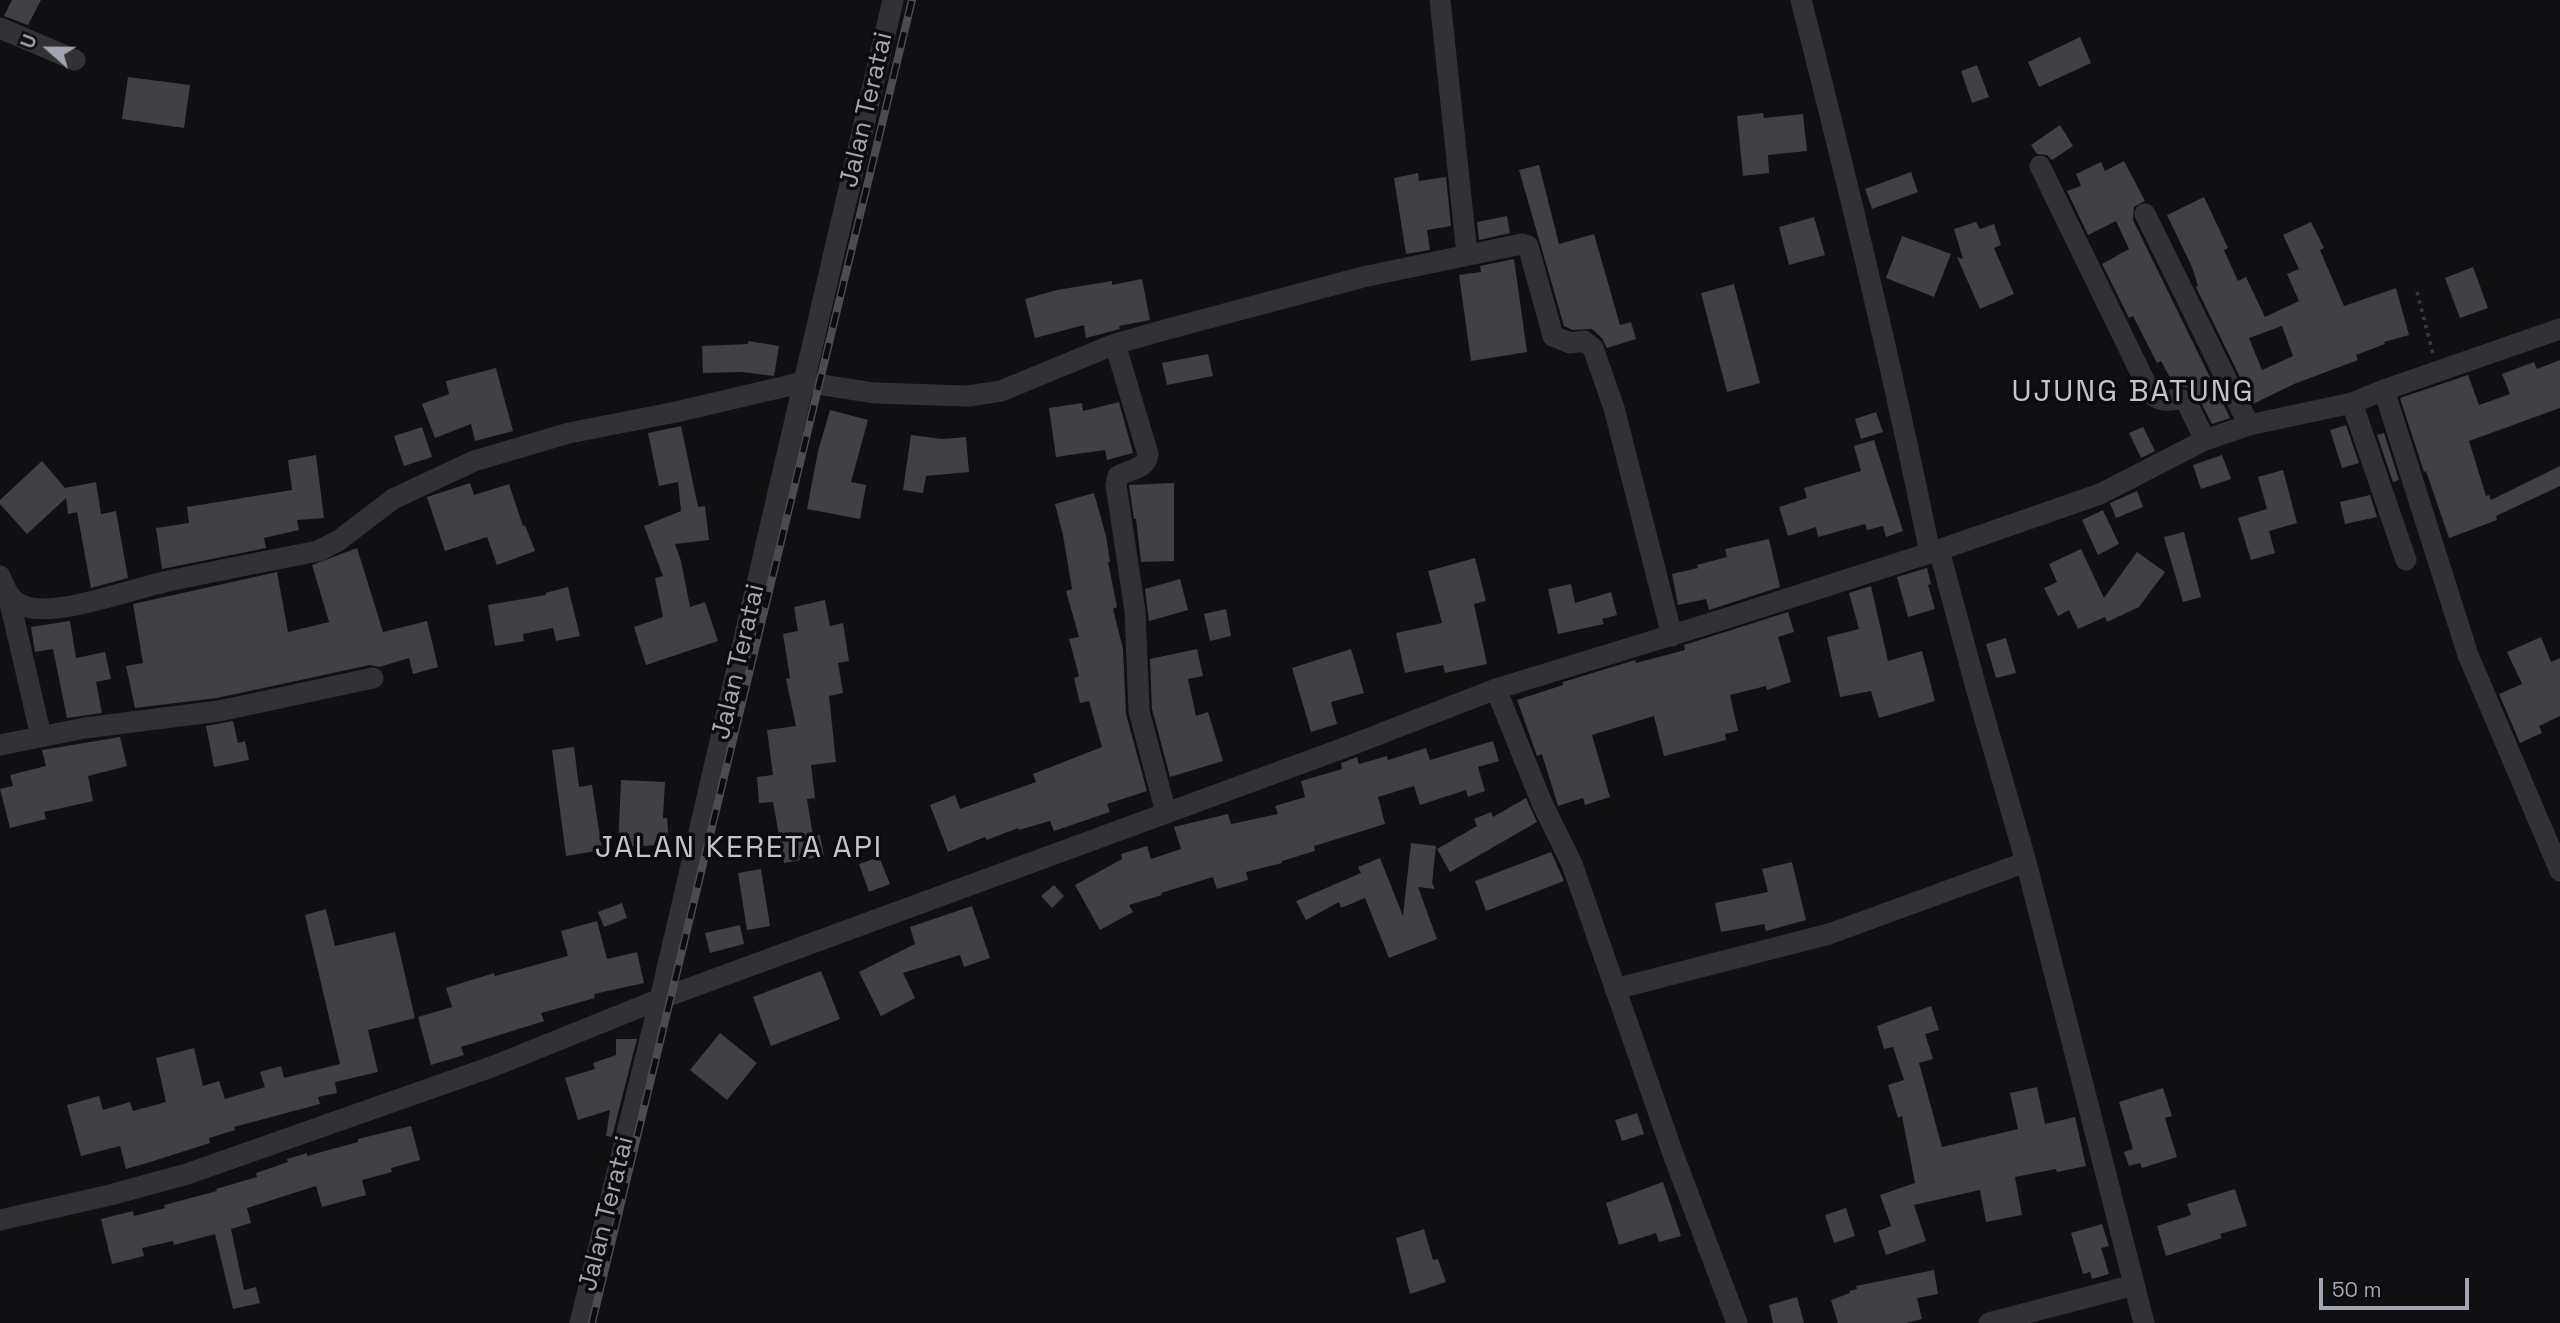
<!DOCTYPE html>
<style>
body{margin:0}
#map{position:relative;width:2560px;height:1323px;overflow:hidden;background:#101012;font-family:"Space Grotesk",sans-serif}
canvas{display:block}
.north{position:absolute;left:14px;top:14px;width:70px;height:70px;-webkit-text-stroke:5px #0c0b0d;paint-order:stroke;rotate:291deg;font-size:19px;font-weight:700;line-height:28px;text-align:center;color:#a2a6b1}
.north::after{content:'';display:block;margin:auto;width:24px;height:32px;background:#a2a6b1;clip-path:polygon(50% 0,100% 100%,50% 72%,0 100%)}
.scale{position:absolute;left:2319px;top:1278px;width:150px;height:32px;box-sizing:border-box;border:4px solid #a2a6b1;border-top:0;padding-left:9px;font-size:21px;line-height:24px;white-space:nowrap;color:#a2a6b1;-webkit-text-stroke:5px #0c0b0d;paint-order:stroke}
</style>
<div id="map">
<canvas width="2560" height="1323"></canvas>
<div class="north">U</div>
<div class="scale">50 m</div>
</div>
<script>
const context = document.querySelector('canvas').getContext('2d');
context.lineJoin = 'round';
function fill(path, color) {
  context.fillStyle = color;
  context.fill(path, 'evenodd');
}
function strokePath(path, color, width, dash) {
  context.strokeStyle = color;
  context.lineWidth = width;
  context.lineCap = dash ? 'butt' : 'round';
  context.setLineDash(dash || []);
  context.stroke(path);
}
function drawText(font, color, halo, rows, align = 'center') {
  context.font = font + ' "Space Grotesk",sans-serif';
  context.lineWidth = 7;
  context.setLineDash([]);
  context.textBaseline = 'middle';
  context.strokeStyle = halo;
  context.fillStyle = color;
  for (const [text, x, y, turn = 0] of rows) {
    context.save();
    context.translate(x, y);
    context.rotate((+turn || 0) * Math.PI / 180);
    context.textAlign = isNaN(turn) ? turn : align;
    if (halo) context.strokeText(text, 0, 0);
    context.fillText(text, 0, 0);
    context.restore();
  }
}
const building = new Path2D(`
 M12,0H41L28,25L4,16Z
 M2080,37L2091,63L2039,87L2028,62Z
 M1977,65L1989,97L1972,103L1961,71Z
 M128,77L190,85L184,128L122,119Z
 M1763,113L1764,118L1803,114L1807,151L1768,155L1769,173L1743,176L1737,116Z
 M2060,125L2073,146L2052,160L2047,155L2037,154L2031,145Z
 M2124,161L2145,201L2134,207L2133,220L2230,418L2212,424L2195,391L2185,387H2175L2161,361L2157,363L2133,316L2129,318L2102,264L2129,249L2116,221L2088,235L2067,191L2081,186L2076,174L2101,162L2105,171Z
 M1539,165L1559,244L1594,234L1620,325L1631,322L1636,339L1607,348L1602,338L1592,329L1572,330L1564,326L1519,170Z
 M1911,172L1918,192L1872,209L1865,189Z
 M1418,173L1419,181L1446,177L1451,226L1427,230L1430,250L1406,254L1394,178Z
 M2204,197L2228,248L2224,250L2238,281L2246,277L2265,317L2299,301L2287,274L2299,269L2283,235L2311,222L2324,248L2320,250L2344,306L2396,288L2409,335L2384,342L2385,344L2356,355L2358,360L2294,384L2253,404L2196,287L2198,286L2192,267L2167,215ZM2282,326L2293,356L2262,370L2249,338Z
 M1507,216L1510,233L1479,240L1477,222Z
 M1814,217L1825,255L1789,265L1779,227Z
 M1976,222L1980,229L1994,224L2001,245L1994,248L2014,294L1980,309L1957,257L1963,259L1954,229Z
 M1902,236L1951,254L1934,297L1886,278Z
 M1514,259L1527,352L1471,361L1459,275L1481,272L1480,266Z
 M2473,267L2488,308L2460,318L2445,278Z
 M1142,279L1150,320L1119,326L1120,329L1086,338L1084,325L1035,338L1025,299L1057,290L1112,281V285Z
 M1734,284L1760,383L1727,392L1701,293Z
 M748,341L779,346L774,376L742,372L703,373L702,346L748,344Z
 M1208,354L1213,376L1167,385L1162,363Z
 M2560,360V408L2469,441L2486,496L2489,495L2491,500L2560,466V486L2496,516L2497,520L2449,538L2426,471L2424,472L2400,398L2468,375L2479,405L2510,394L2502,374L2534,362L2537,369Z
 M496,368L513,431L475,441L471,424L435,438L422,404L449,394L446,381Z
 M1119,402L1133,453L1107,460L1105,450L1056,457L1049,408L1082,403L1083,411Z
 M830,410L868,420L851,482L866,485L860,519L807,509L818,451Z
 M1876,412L1883,432L1861,439L1855,419Z
 M2346,425L2359,463L2342,468L2330,430Z
 M681,426L698,507L705,506L709,540L675,544L681,561L690,607L705,602L718,641L646,665L634,627L663,617L655,578L663,576L644,526L681,511L678,482L659,486L648,433Z
 M422,427L432,457L404,466L394,436Z
 M2143,427L2155,451L2141,458L2129,433Z
 M2384,433L2399,480L2393,482L2377,435Z
 M911,435L942,439L966,437L969,472L926,476L923,493L903,490Z
 M1874,440L1903,531L1886,537L1883,526L1867,530L1865,524L1818,537L1816,527L1788,536L1779,507L1807,498L1804,488L1861,471L1854,446Z
 M316,455L324,518L297,520L299,530L264,538L266,548L162,569L156,528L189,523L187,507L292,490L288,460Z
 M2222,455L2231,479L2201,489L2193,465Z
 M42,461L65,488L96,482L101,514L116,511L128,578L91,588L77,512L68,514L66,498L27,534L0,504V500Z
 M2283,470L2297,523L2269,531L2275,553L2251,560L2238,518L2267,509L2258,477Z
 M470,483L474,495L509,484L523,526L525,525L535,551L497,565L487,537L445,551L427,497Z
 M1174,483V561L1141,562L1136,519H1134L1129,485Z
 M2137,491L2143,507L2116,518L2110,503Z
 M1094,493L1106,536L1110,562H1108L1117,607L1113,609L1123,649L1126,714L1147,791L1107,804L1110,812L1054,831L1050,821L1019,830L1018,828L987,840L985,837L948,852L930,805L955,795L960,809L1036,782L1033,774L1102,747L1089,701L1080,703L1074,678L1079,676L1069,639L1079,637L1066,591L1072,589L1063,535L1055,504Z
 M2370,495L2377,517L2345,524L2340,502Z
 M2103,510L2119,544L2098,555L2082,520Z
 M2184,532L2201,597L2183,602L2164,537Z
 M1769,539L1780,587L1709,610L1706,599L1678,605L1672,574L1698,568L1697,565L1727,557L1725,549Z
 M357,548L383,632L427,621L438,667L413,674L409,658L379,667L370,665L217,698L135,708L126,666L143,663L133,604L277,572L288,632L329,622L312,565Z
 M2081,549L2104,598L2137,552L2165,572L2139,607L2107,622L2105,617L2078,629L2069,610L2058,616L2044,588L2057,582L2049,564Z
 M1475,558L1486,601L1474,604L1487,664L1445,673L1443,665L1405,673L1396,633L1442,623L1428,571Z
 M1927,568L1931,584L1928,585L1935,609L1908,617L1897,577Z
 M1180,579L1188,610L1149,621L1145,589Z
 M1571,584L1575,603L1611,592L1617,615L1602,619L1604,624L1558,634L1548,589Z
 M1871,586L1888,661L1922,651L1935,701L1879,718L1871,691L1840,697L1827,637L1859,629L1849,593Z
 M568,587L580,636L556,641L553,628L523,634L524,641L495,646L488,605L546,595L545,593Z
 M825,600L830,626L843,623L849,661L838,663L843,693L829,696L836,762L811,765L815,798L807,799L813,836L820,835L824,856L784,863L773,802L759,803L757,777L773,775L767,730L796,726L786,679L790,678L783,634L798,631L794,607Z
 M1226,609L1231,636L1210,641L1204,614Z
 M1788,612L1794,632L1778,637L1791,682L1767,690L1766,686L1730,695L1738,731L1725,734L1726,740L1664,756L1654,716L1592,735L1610,797L1585,805L1583,798L1558,806L1542,754L1537,756L1517,700L1563,685V682L1635,660L1636,663L1685,650L1684,645Z
 M70,621L76,658L105,652L111,679L96,682L102,713L67,718L53,649L35,652L31,627Z
 M2541,637L2551,662L2560,658V716L2539,726L2542,733L2520,743L2499,694L2522,684L2507,652Z
 M2006,638L2016,673L1996,678L1986,644Z
 M1197,649L1203,676L1188,679L1196,716L1208,712L1223,761L1170,777L1152,709L1150,659Z
 M1351,649L1364,693L1331,702L1337,724L1311,732L1292,668Z
 M233,721L238,743L245,741L249,760L214,767L206,726Z
 M120,737L127,766L88,776L93,801L44,812L46,819L10,828L0,789L13,786L10,775L46,766L42,750Z
 M1493,741L1499,761L1478,767L1485,791L1468,797L1466,790L1420,805L1414,786L1378,797L1385,824L1314,846L1315,851L1282,861V863L1246,872L1248,880L1217,889L1213,877L1161,893L1162,895L1129,905L1133,912L1100,930L1075,885L1122,859L1121,854L1147,846L1151,859L1181,849L1174,827L1228,814L1231,824L1278,814L1275,806L1305,797L1301,781L1342,769L1341,763L1357,757L1359,764L1387,756L1388,760L1426,748L1430,760Z
 M574,747L579,787L592,785L602,850L566,856L552,750Z
 M621,780L665,782L663,818H667L669,844L618,848Z
 M1526,798L1537,822L1450,872L1437,849L1477,826L1474,819L1491,812L1493,817Z
 M1411,843L1436,846L1432,883L1435,889L1418,887L1437,939L1389,958L1365,898L1341,908L1339,902L1306,920L1296,901L1361,873L1358,867L1380,858L1403,916Z
 M1551,852L1564,881L1486,911L1475,881Z
 M879,857L890,884L869,892L859,864Z
 M1792,862L1806,920L1766,931L1764,924L1721,932L1715,903L1768,892L1762,869Z
 M761,869L770,926L747,930L738,873Z
 M1054,885L1064,896L1052,908L1041,896Z
 M622,903L627,918L604,927L598,912Z
 M972,906L990,958L964,967L960,955L903,973L915,998L881,1016L859,972L915,944L910,927Z
 M326,909L335,946L395,932L415,1018L368,1030L378,1072L335,1082L337,1093L318,1097L320,1104L234,1127L235,1130L209,1138L210,1143L147,1163L126,1169L120,1146L81,1156L67,1105L99,1096L103,1110L130,1102L133,1111L166,1102L156,1058L194,1048L203,1086L219,1081L225,1099L265,1087L260,1072L281,1066L284,1078L340,1064L305,915Z
 M597,921L607,959L637,952L644,983L594,994L595,998L541,1013L544,1021L461,1047L464,1055L431,1065L418,1017L452,1007L446,988L494,973L495,976L568,956L561,931Z
 M740,925L744,944L710,953L705,933Z
 M821,971L840,1019L771,1046L753,997Z
 M1931,1006L1939,1030L1925,1034L1933,1059L1919,1063L1942,1147L2018,1129L2010,1093L2037,1087L2045,1124L2075,1117L2086,1166L2057,1172L2056,1169L2015,1177L2022,1215L1986,1222L1980,1190L1914,1205L1926,1241L1886,1255L1878,1231L1891,1226L1880,1195L1915,1183L1902,1116L1898,1118L1888,1085L1904,1080L1893,1047L1884,1049L1877,1026Z
 M720,1033L757,1063L727,1100L690,1070Z
 M616,1039H637L612,1137L606,1136L610,1110L578,1120L565,1078L595,1069L593,1063L616,1055Z
 M2163,1088L2172,1116L2165,1118L2177,1157L2142,1168L2140,1163L2129,1166L2124,1152L2133,1149L2119,1102Z
 M1637,1113L1644,1134L1622,1141L1615,1120Z
 M411,1126L420,1160L391,1168L392,1172L362,1180L366,1195L322,1207L316,1186L247,1208L251,1223L231,1229L244,1290L256,1287L260,1303L233,1309L215,1234L174,1245L173,1241L142,1248L144,1256L112,1264L101,1219L133,1211L134,1216L165,1208L164,1205L217,1191L216,1189L257,1177L256,1173L288,1162L287,1159L307,1153V1156L358,1142V1139Z
 M1663,1182L1681,1236L1659,1242L1656,1233L1619,1245L1606,1203Z
 M2235,1189L2247,1226L2220,1234L2222,1238L2166,1256L2157,1226L2191,1215L2187,1204Z
 M1846,1208L1855,1236L1834,1243L1825,1215Z
 M2102,1224L2109,1246L2101,1248L2109,1274L2092,1279L2090,1272L2083,1274L2071,1233Z
 M1424,1229L1433,1260L1438,1259L1446,1282L1410,1294L1396,1238Z
 M1934,1270L1938,1294L1917,1298L1922,1319L1906,1323H1838L1831,1300L1850,1293V1291L1857,1289L1856,1286Z
 M1797,1297L1804,1323H1773L1769,1305Z`);
const path = new Path2D(`
 M2417,292L2433,354`);
const street = new Path2D(`
 M1440,0L1467,254
 M1801,0C1848,183 1892,367 1930,553
 M0,28L75,60
 M2040,166L2151,394C2167,406 2173,396 2186,401L2205,440
 M2145,214L2249,425
 M1115,344L1148,454C1146,470 1130,469 1118,476L1116,485L1135,611L1139,711L1166,813
 M2384,390L2468,655L2560,871
 M2352,403L2406,560
 M1939,550L1978,695L2026,862L2144,1323
 M0,576C5,589 11,603 27,607C58,616 130,590 164,582C215,571 267,561 318,551L338,541L393,499L474,461L569,433L676,412L804,382L874,393L968,396L1001,391L1115,344L1168,329L1363,277L1522,244L1528,246L1553,336L1570,343L1584,341L1593,348L1614,408L1672,636
 M2,596L8,594L41,736
 M1496,689L1542,803L1572,864L1673,1154L1737,1323
 M0,745L85,728L219,711L373,678
 M1615,989L1829,934L2026,862
 M0,1220L110,1195L187,1174L494,1066L660,999L1349,746L1496,689L1721,620L1939,550L2100,494L2205,440L2249,425L2352,403L2384,390L2560,329
 M580,1323L660,999L893,0
 M1989,1323L2134,1285`);
const rail = new Path2D(`
 M592,1323L912,0`);
const streetNames = [
 ["Jalan Teratai",867,110,-77],
 ["Jalan Teratai",739,662,-77],
 ["Jalan Teratai",607,1214,-76]
];
const quarterNames = [
 ["UJUNG BATUNG",2133,393],
 ["JALAN KERETA API",739,849]
];
fill(building, '#404045');
strokePath(path, '#38393d', 3.5, [3.5, 5]);
strokePath(street, '#323236', 21);
strokePath(rail, '#4b4c51', 8);
strokePath(rail, '#0c0b0d', 5, [16]);
drawText('26px', '#a2a6b1', '#0c0b0d', streetNames);
context.letterSpacing = '2px';
drawText('30px', '#c3c5ce', '#0c0b0d', quarterNames);
context.letterSpacing = '0px';
</script>
